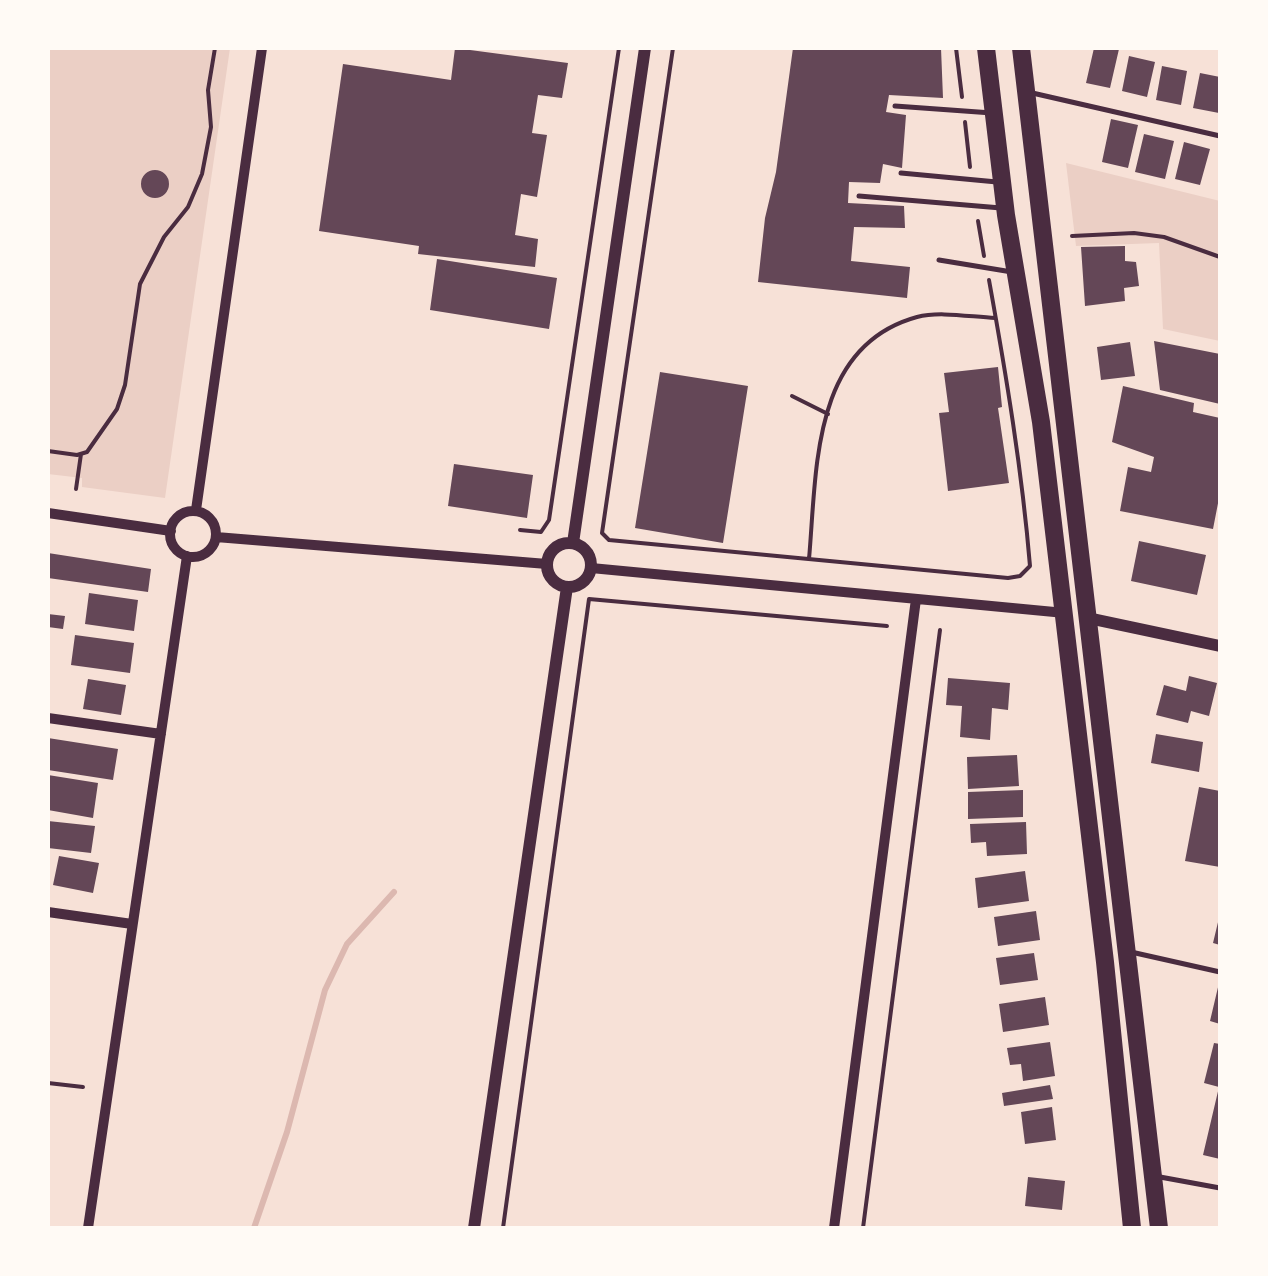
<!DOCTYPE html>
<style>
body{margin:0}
#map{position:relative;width:1268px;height:1276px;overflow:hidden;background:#f7e1d7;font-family:"Fira Sans",sans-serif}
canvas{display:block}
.frame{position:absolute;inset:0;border:50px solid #fffaf5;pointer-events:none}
</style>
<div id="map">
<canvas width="1268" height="1276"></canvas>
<div class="frame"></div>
</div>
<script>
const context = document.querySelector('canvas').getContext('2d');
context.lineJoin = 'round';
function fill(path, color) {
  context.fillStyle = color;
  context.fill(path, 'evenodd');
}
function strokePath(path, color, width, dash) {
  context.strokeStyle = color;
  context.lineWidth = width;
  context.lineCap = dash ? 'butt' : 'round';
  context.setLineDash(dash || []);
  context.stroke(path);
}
const green = new Path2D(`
 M48,48H230L165,498L82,487V478L48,474Z
 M1066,163L1220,201V341L1163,329L1159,243L1076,246Z`);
const stream = new Path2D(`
 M254,1228L287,1132L325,990L347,944L394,892`);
const building = new Path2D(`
 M455,48L568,63L562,98L538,95L532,133L547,135L537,197L521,194L515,235L538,239L535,267L418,254L419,246L319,231L343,64L451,80Z
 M793,48H941L943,98L889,95L886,112L906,115L902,168L883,164L880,183L849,182L848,203L904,206L905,228L854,227L851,261L910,267L907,298L758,282L765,218L776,172Z
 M1094,48L1119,49L1110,88L1086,83Z
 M1129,56L1155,62L1147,97L1122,91Z
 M1162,66L1187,71L1181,105L1156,100Z
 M1200,73L1220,77L1219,113L1193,108Z
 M1111,119L1138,125L1128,168L1102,162Z
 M1144,134L1174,141L1165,179L1135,172Z
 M1184,142L1210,149L1200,185L1175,179Z
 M141 184a14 14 0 1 1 28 0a14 14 0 1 1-28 0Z
 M1125,246V261L1136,262L1139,286L1124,288L1125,301L1085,306L1081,247Z
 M437,259L557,278L549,329L430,310Z
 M1154,341L1220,354V404L1160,390Z
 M1130,342L1135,376L1101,380L1097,347Z
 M998,367L1002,407L998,408L1009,483L948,491L939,413L949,412L944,373Z
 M660,372L748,386L723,543L635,528Z
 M1123,386L1194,403L1193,412L1220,418V493L1213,529L1120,511L1128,467L1151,472L1154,457L1112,442Z
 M454,464L533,475L527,518L448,506Z
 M1139,541L1206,555L1197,595L1131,581Z
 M48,553L151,569L148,592L48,578Z
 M89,593L138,600L134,631L85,624Z
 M48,614L65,616L63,629L48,627Z
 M75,635L134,643L130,673L71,665Z
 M1189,676L1217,683L1209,716L1191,711L1188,723L1156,715L1164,685L1186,691Z
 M948,678L1010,683L1008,710L992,708L990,740L960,737L962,706L946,705Z
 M88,679L126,685L121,715L83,709Z
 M1156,734L1203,742L1199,772L1151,763Z
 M48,738L118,749L113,780L48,770Z
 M1017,755L1019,786L968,789L967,757Z
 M48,775L98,783L93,818L48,810Z
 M1199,787L1220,791V867L1185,861Z
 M1023,790V817L968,819V792Z
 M48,821L95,826L91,853L48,848Z
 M1026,822L1027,854L987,856L986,842L971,843L970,824Z
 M59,856L99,863L93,893L53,885Z
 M1025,871L1029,901L978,908L975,878Z
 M1036,911L1040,940L998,946L994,917Z
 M1219,918H1220V945L1213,943Z
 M1034,953L1038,980L1000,985L996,958Z
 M1219,983H1220V1024L1210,1021Z
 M1045,997L1049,1025L1003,1032L999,1004Z
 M1050,1042L1055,1076L1023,1081L1021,1064L1010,1065L1007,1048Z
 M1214,1043L1220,1044V1159L1203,1155L1219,1087L1204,1083Z
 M1050,1085L1053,1099L1004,1106L1002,1093Z
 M1052,1107L1056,1140L1025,1144L1021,1112Z
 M1028,1177L1065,1181L1062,1210L1025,1206Z`);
const path = new Path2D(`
 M673,48L602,533L609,540L1008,578L1020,576L1030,566C1022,470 1006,374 989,280
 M956,48L962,97
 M965,122L970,167
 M978,221L984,256
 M1072,236L1134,233L1164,237L1220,257
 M792,396L828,414
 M48,451L77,455L87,452L117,409L125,385L140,284L164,237L188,207L202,174L211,127L208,90L215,48
 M76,489L81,454
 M520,530L541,532L549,520L619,48
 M809,559C817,470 811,346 917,317C940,311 971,317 995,318
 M48,1083L83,1087
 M503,1228L589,599L887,626
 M863,1228L940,630`);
const service = new Path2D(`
 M1028,92L1220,136
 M895,106L992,113
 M901,173L997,182
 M859,196L1001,208
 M939,260L1012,272
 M1131,952L1220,972
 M1160,1177L1220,1188`);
const minor = new Path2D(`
 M196,510L262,48
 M170 534a23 23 0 1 1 46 0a23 23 0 1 1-46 0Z
 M48,513L171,531
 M216,537L547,564
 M591,568L1065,613
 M48,718L161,734
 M48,912L132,924
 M88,1228L187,556
 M834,1228L916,599`);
const tertiary = new Path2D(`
 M573,543L645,48
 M547 565a22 22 0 1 1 44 0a22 22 0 1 1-44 0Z
 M1088,618L1220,646
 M474,1228L567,587`);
const primary = new Path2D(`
 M986,48L1006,215L1041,422L1105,962L1132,1228
 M1021,48L1159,1228`);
fill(green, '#ebcfc5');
strokePath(stream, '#dcb8b0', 6);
fill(building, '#644757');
strokePath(path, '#4a2c40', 4);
strokePath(service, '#4a2c40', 5);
strokePath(minor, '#4a2c40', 10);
strokePath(tertiary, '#4a2c40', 12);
strokePath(primary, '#4a2c40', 18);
</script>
